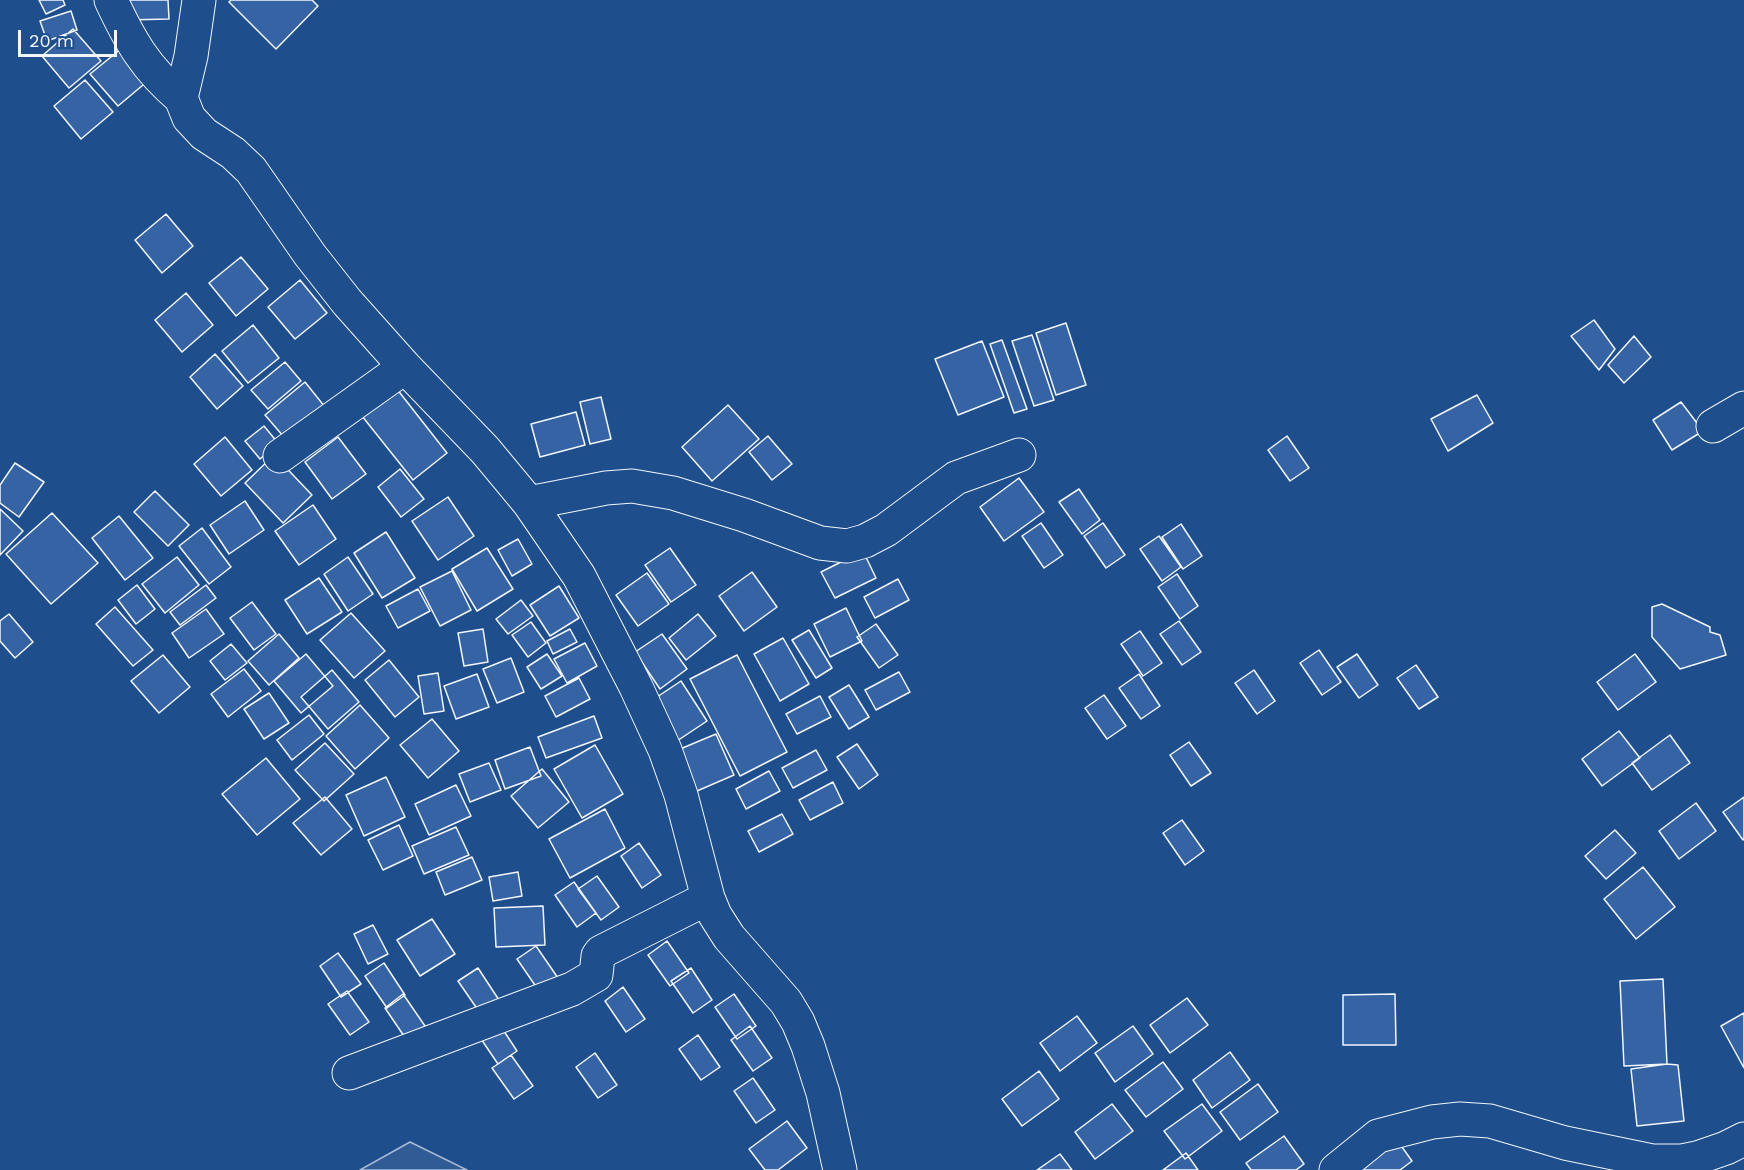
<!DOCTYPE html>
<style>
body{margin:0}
#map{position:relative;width:1744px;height:1170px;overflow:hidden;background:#1f4e8c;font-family:"Work Sans",sans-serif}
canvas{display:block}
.scale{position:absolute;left:18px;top:30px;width:99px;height:27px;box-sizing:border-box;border:3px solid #f2f6ff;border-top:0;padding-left:8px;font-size:18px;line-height:21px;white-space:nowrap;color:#f2f6ff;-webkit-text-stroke:4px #1f4e8c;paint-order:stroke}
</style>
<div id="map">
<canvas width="1744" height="1170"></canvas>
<div class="scale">20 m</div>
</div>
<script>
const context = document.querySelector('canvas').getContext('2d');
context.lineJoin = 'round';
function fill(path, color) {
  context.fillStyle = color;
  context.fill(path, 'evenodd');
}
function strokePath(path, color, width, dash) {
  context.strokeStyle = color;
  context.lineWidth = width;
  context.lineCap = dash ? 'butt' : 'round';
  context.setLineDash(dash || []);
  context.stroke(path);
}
const built = new Path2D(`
 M410,1142L467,1170H360Z`);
const building = new Path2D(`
 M39,0H63L65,5L46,14Z
 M126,0H168L169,19L126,20Z
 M231,0H312L318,6L276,49L229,2Z
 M71,11L77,30L47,41L40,21Z
 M73,29L101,61L69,88L42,56Z
 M122,48L149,80L118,106L90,74Z
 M85,80L113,112L81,139L54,106Z
 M166,214L193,246L162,273L135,240Z
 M241,257L268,289L236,316L209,283Z
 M300,280L327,313L295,339L268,307Z
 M186,293L213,325L182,352L155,320Z
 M1594,320L1615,349L1599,370L1571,336Z
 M1066,323L1086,385L1056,395L1036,333Z
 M253,325L279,358L248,383L222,351Z
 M1032,335L1054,400L1034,406L1012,341Z
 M1634,336L1651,357L1624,383L1608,365Z
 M1002,340L1027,409L1014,413L990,344Z
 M982,341L1004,397L958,415L935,359Z
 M215,354L243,386L217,409L190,377Z
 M285,362L301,381L268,409L251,390Z
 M305,382L329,412L290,444L265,415Z
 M393,384L447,453L413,480L358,411Z
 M1477,395L1493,423L1448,451L1431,419Z
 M601,397L611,439L590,444L580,402Z
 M1681,402L1703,431L1672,450L1653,420Z
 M728,405L759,439L712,481L682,447Z
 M576,412L585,445L540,457L531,424Z
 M264,426L278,443L260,459L245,441Z
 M768,436L792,464L772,480L749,452Z
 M1287,436L1309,468L1290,481L1268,450Z
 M225,437L252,470L221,496L194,464Z
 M338,437L366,474L332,499L305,462Z
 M274,455L312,495L283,523L245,483Z
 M15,463L44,482L19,517L0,503V485Z
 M400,469L424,499L401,517L378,487Z
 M1019,478L1044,512L1004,541L980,507Z
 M1079,489L1100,520L1082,534L1059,502Z
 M155,491L189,525L168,546L134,512Z
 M448,497L474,536L438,560L412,521Z
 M245,501L264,530L229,554L210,525Z
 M313,505L336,539L299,565L275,531Z
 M0,509L23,531L0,555Z
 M52,513L98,563L51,604L6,554Z
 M119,516L153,558L125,580L92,538Z
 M1041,523L1063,555L1044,568L1022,536Z
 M1103,523L1125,555L1106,568L1084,536Z
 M1181,524L1202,556L1183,569L1162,537Z
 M202,528L231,567L209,584L179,546Z
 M386,532L415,578L382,598L354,553Z
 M1159,536L1181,567L1162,581L1140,549Z
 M518,539L532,564L512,576L498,550Z
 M487,548L513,589L477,611L452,569Z
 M670,548L696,585L671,602L645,565Z
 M863,551L876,578L835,598L821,572Z
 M177,557L199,585L165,613L142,584Z
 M348,557L373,594L348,611L324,574Z
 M452,571L471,610L440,626L420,587Z
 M752,572L777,607L744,631L719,596Z
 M647,573L669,604L638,626L616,595Z
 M1177,574L1198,606L1180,619L1158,587Z
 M319,578L342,612L307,634L285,600Z
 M898,579L909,600L875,618L864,597Z
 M137,585L155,609L136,624L118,600Z
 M206,585L216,598L180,625L170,612Z
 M559,586L579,618L550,636L530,605Z
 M418,589L430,611L398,628L386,606Z
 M521,600L533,616L508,634L496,619Z
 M252,602L276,634L254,650L230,618Z
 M1662,604L1710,627V632L1720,635L1726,655L1680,669L1652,637V607Z
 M115,607L153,650L133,666L96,624Z
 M846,608L862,641L830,657L814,624Z
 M206,609L224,634L189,658L172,633Z
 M351,613L385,651L354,678L320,640Z
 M9,614L33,642L15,658L0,641V621Z
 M698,614L716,636L686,660L669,638Z
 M1179,621L1201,652L1182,665L1160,634Z
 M531,622L546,643L528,657L512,635Z
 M876,624L898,655L879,668L857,637Z
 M483,629L488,662L464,666L458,633Z
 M570,629L577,642L553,654L547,641Z
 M809,630L832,668L816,678L792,640Z
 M1140,631L1162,663L1143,676L1121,644Z
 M279,634L299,658L269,685L248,661Z
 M662,634L687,669L660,689L635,652Z
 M783,638L809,684L780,701L754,654Z
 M585,643L597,666L567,683L554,659Z
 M231,644L247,663L225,680L210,661Z
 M1319,650L1341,682L1322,695L1300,663Z
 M306,654L333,686L301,713L274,681Z
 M547,654L562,676L541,689L527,667Z
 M1357,654L1378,685L1359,698L1337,667Z
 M1635,654L1656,682L1618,710L1597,682Z
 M163,655L190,687L159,713L131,681Z
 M737,655L787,752L740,776L690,679Z
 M511,658L524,692L497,703L483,669Z
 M389,660L419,697L395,717L365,680Z
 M1416,665L1438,697L1419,709L1397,678Z
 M244,669L261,691L228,717L211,694Z
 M332,670L359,702L328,729L301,697Z
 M1254,670L1275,701L1257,714L1235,683Z
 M899,672L910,692L876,710L865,690Z
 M438,673L444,711L424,714L418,676Z
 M477,674L489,707L456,719L444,686Z
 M1139,674L1160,706L1141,719L1119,688Z
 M579,678L590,699L556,717L545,696Z
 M681,681L707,721L674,743L648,703Z
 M849,685L869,717L849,729L829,697Z
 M269,693L289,723L264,739L244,709Z
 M1104,695L1126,726L1107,739L1085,708Z
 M820,696L831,717L797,734L786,714Z
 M360,705L389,738L355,769L326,736Z
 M309,715L324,734L292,760L277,740Z
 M594,716L602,738L546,758L538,737Z
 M432,719L459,751L428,778L400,745Z
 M1619,731L1640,758L1602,786L1582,759Z
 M716,734L734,775L690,794L673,752Z
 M1670,735L1690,763L1652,790L1632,763Z
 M1189,742L1211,773L1191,786L1170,755Z
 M325,743L354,774L324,801L295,770Z
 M857,744L878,775L859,789L837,757Z
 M595,745L623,794L582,818L554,769Z
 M530,747L541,776L505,789L495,760Z
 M816,750L827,770L793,788L782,768Z
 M266,758L300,799L257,835L222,794Z
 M489,763L501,790L470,802L459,774Z
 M542,769L569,802L538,828L511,796Z
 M769,771L780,791L746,809L736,789Z
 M386,777L405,817L364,836L346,795Z
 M833,782L843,803L810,820L799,800Z
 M456,785L471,816L429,835L415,804Z
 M325,797L352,829L321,855L293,823Z
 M1744,797V839L1743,840L1723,812Z
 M1696,803L1716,831L1679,859L1659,831Z
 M605,809L625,848L570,878L549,839Z
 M782,814L793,834L759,852L748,831Z
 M1182,820L1204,851L1185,865L1163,833Z
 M399,825L413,856L383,870L368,840Z
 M456,827L469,855L424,874L412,846Z
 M1615,830L1636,853L1606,879L1585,856Z
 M639,843L661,875L642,888L621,856Z
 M472,857L482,880L445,895L436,872Z
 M1643,867L1675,907L1636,939L1604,899Z
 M518,872L522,896L493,901L489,877Z
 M597,876L619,907L601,920L578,889Z
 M574,882L596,913L577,927L555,895Z
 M543,906L545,945L496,947L494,908Z
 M432,919L455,954L420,976L397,940Z
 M373,925L388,954L368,964L354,934Z
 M667,941L689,973L670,986L648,955Z
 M536,946L558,978L539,991L517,959Z
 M338,953L361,984L341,997L320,966Z
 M384,963L405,995L387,1008L365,976Z
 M478,968L499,1000L480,1013L458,981Z
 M691,968L712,1000L693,1013L671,981Z
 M1663,979L1667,1064L1624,1066L1620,981Z
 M623,987L645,1019L626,1032L605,1001Z
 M347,991L369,1022L350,1035L328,1004Z
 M403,994L425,1026L406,1039L385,1008Z
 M734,994L756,1026L737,1039L715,1007Z
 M1395,994L1396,1045H1343V995Z
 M1187,998L1208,1025L1170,1053L1150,1025Z
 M1744,1013V1068L1721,1026Z
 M1077,1016L1097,1043L1060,1071L1040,1043Z
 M496,1019L517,1051L498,1064L477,1033Z
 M750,1026L772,1058L753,1071L731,1040Z
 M1133,1026L1153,1054L1115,1082L1095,1053Z
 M698,1035L720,1067L701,1080L679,1049Z
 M1230,1052L1250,1080L1212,1108L1193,1080Z
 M595,1053L617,1085L598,1098L576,1067Z
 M511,1055L533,1086L514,1099L492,1068Z
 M1163,1062L1183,1089L1146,1117L1125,1090Z
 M1667,1064L1678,1065L1684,1121L1637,1126L1631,1069Z
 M1039,1071L1059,1099L1022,1126L1002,1099Z
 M753,1078L775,1110L756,1123L734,1091Z
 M1258,1084L1278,1112L1240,1140L1220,1112Z
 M1112,1104L1133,1131L1095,1159L1075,1132Z
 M1202,1104L1222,1131L1185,1159L1164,1131Z
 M787,1121L807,1148L778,1170H765L749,1149Z
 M1392,1133L1412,1161L1400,1170H1361Z
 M1284,1136L1304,1164L1296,1170H1251L1246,1163Z
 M1186,1153L1198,1170H1163Z
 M1060,1154L1072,1170H1037Z`);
const minor = new Path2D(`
 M111,0C130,41 146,69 181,98
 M199,0L191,56L181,98L189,118L204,134L233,153L251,170L310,255L347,302L405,367L485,450L529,503L579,576L636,687L665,750L681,795L708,898L715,915L729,937L786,1002L798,1022L808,1046L823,1093L840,1170
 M1713,426L1744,408
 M280,456L405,367
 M529,503L606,488L632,486L673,493L744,515L820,543L847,546L865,541L886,530L956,478L1019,455
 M349,1073L572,989L596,975L598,956L601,952L708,898
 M1336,1170L1378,1136L1432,1122L1460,1119L1490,1121L1565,1143L1652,1161H1682L1697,1158L1726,1148L1744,1139`);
fill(built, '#305b95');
strokePath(built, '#a8bbd7', 1.5);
fill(building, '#3563a3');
strokePath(building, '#f2f6ff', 1.5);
strokePath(minor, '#f2f6ff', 35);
strokePath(minor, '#1f4e8c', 33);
</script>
